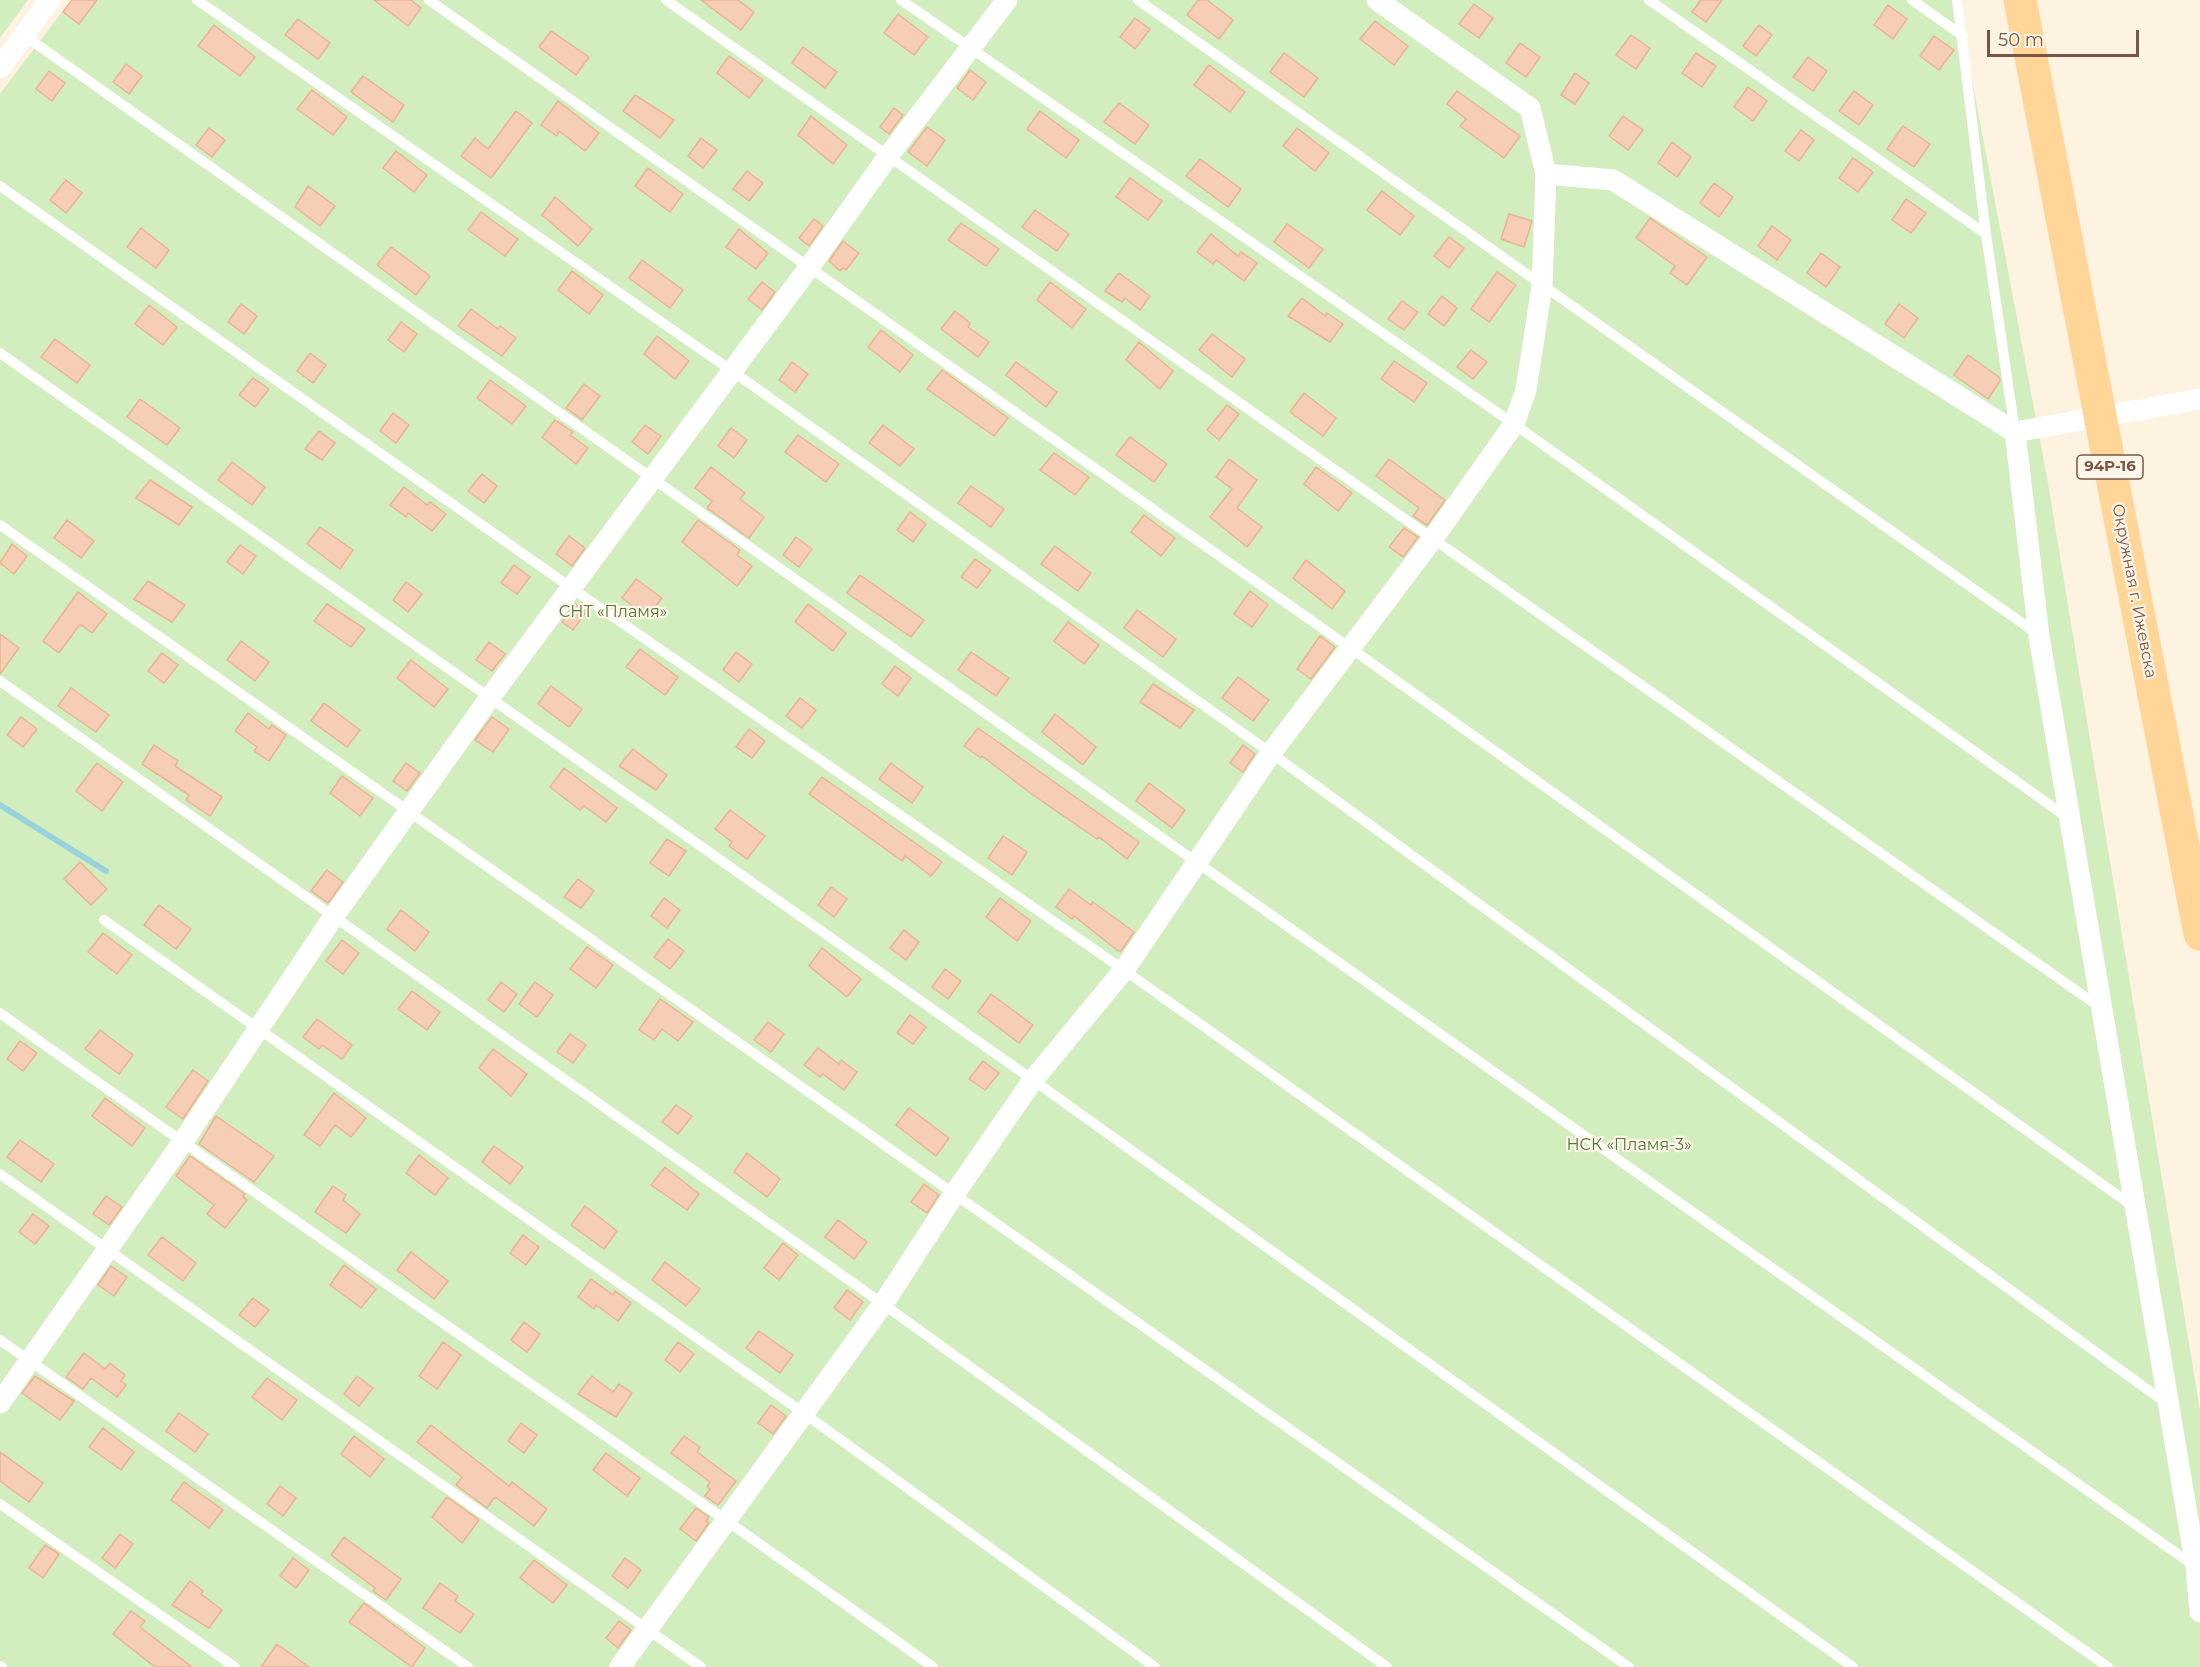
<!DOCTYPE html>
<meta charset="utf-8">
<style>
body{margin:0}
#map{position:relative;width:2200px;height:1667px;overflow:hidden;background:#fef2e0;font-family:Montserrat,sans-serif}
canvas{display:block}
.scale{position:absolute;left:1987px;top:30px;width:152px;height:27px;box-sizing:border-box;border:3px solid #785645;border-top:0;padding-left:8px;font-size:18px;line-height:21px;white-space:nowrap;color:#785645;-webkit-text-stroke:4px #fff6e9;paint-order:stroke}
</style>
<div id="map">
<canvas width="2200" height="1667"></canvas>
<div class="scale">50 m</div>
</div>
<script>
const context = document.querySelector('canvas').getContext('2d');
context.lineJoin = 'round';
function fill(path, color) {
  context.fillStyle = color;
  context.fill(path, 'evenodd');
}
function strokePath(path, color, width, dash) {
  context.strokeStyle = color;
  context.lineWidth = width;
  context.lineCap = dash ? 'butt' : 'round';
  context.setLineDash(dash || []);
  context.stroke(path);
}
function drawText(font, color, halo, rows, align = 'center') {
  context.font = font + ' Montserrat,sans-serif';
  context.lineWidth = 4.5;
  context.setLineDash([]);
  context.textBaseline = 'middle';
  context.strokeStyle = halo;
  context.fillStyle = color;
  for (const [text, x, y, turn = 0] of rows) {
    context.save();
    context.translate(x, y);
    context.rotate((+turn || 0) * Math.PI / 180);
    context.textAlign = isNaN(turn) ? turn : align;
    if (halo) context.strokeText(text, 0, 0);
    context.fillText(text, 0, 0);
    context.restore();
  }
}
const green = new Path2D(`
 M0,0H28L0,38Z
 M71,0H1957L2048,483L2200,1411V1667H0V94Z`);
const stream = new Path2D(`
 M0,805L106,871`);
const building = new Path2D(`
 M72,0H97L79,24L63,12Z
 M374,0H411L421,8L408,26Z
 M701,0H738L754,12L741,30Z
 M1198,0H1207L1233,20L1219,39L1187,15Z
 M1701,0H1722L1706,22L1692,12Z
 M1474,4L1493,18L1479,38L1459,24Z
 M1888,5L1907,19L1893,39L1874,25Z
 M898,14L928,37L914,55L884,33Z
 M1135,18L1150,29L1135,49L1120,37Z
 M298,19L330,43L318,59L285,35Z
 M1375,21L1408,46L1394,65L1360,39Z
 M214,25L255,57L240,76L198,46Z
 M1759,25L1772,35L1756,56L1743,46Z
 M551,31L589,57L576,75L539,47Z
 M1631,35L1650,48L1636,69L1616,55Z
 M1934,36L1954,50L1939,70L1920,56Z
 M1520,43L1540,57L1526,77L1506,63Z
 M803,47L837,72L825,88L792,63Z
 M1284,53L1318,78L1304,97L1270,72Z
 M1696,53L1716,66L1702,87L1682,73Z
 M729,56L763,80L749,98L717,73Z
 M1808,57L1827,71L1813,91L1793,77Z
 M126,64L142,76L129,94L113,82Z
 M1209,65L1245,92L1230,112L1194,85Z
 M970,70L986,82L973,100L957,88Z
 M49,71L65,83L52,101L36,89Z
 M1575,73L1589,83L1575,104L1561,95Z
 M363,76L404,105L393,122L351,92Z
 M1748,87L1767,101L1753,121L1734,107Z
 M312,90L347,117L333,135L297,109Z
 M1457,91L1520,136L1504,158L1460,126L1466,119L1447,104Z
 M1854,91L1873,105L1859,125L1839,111Z
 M635,95L674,120L660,138L623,111Z
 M558,101L599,133L585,151L559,131L557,136L541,125Z
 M1119,103L1149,125L1135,144L1104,122Z
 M894,108L903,115L889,134L880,127Z
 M516,111L532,123L491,178L461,156L475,138L488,149Z
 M1040,111L1079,140L1066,158L1027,129Z
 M811,116L847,145L833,164L798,135Z
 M1623,116L1643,130L1628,150L1609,136Z
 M1903,126L1930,144L1914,167L1887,149Z
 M927,127L945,140L927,166L908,152Z
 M209,128L225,140L212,157L196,145Z
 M1297,128L1329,153L1315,171L1283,146Z
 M1801,130L1814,140L1799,161L1785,151Z
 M701,138L717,150L703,168L688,156Z
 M1672,142L1691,157L1677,177L1658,163Z
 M396,151L427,175L414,192L383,168Z
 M1853,158L1873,172L1858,192L1839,178Z
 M1200,159L1241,189L1228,207L1186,176Z
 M648,168L683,194L670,212L635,186Z
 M747,171L763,183L749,201L733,189Z
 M1130,178L1162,201L1148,220L1116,197Z
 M66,180L82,193L66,213L50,200Z
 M1714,183L1733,197L1719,217L1700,203Z
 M308,186L335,206L320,226L295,207Z
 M1382,191L1414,216L1400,235L1367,210Z
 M555,197L592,229L578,246L542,215Z
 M1906,199L1926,213L1911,233L1892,220Z
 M1035,210L1069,234L1057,251L1022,227Z
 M481,212L518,239L505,256L468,230Z
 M1509,214L1532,221L1524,247L1501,239Z
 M1650,218L1707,257L1687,285L1670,273L1675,266L1636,238Z
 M814,219L823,226L809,246L799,238Z
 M961,223L999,249L986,266L948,240Z
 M1287,224L1323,249L1309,268L1274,242Z
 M1772,226L1791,240L1777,260L1758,246Z
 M141,228L169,250L156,268L127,247Z
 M739,229L768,253L756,269L726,247Z
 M1211,234L1238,256L1241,252L1257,263L1244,281L1216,260L1213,264L1197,252Z
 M1449,237L1464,248L1449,268L1434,256Z
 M843,241L859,253L846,270L843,268L840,271L829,261Z
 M391,247L430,276L416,295L377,265Z
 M1821,253L1840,267L1826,287L1807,273Z
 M642,260L683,290L670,308L629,278Z
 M572,271L603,295L589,314L558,290Z
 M1497,272L1516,285L1489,322L1471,309Z
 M1119,273L1150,296L1140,310L1125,298L1122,302L1105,291Z
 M762,282L775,292L762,310L748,299Z
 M1050,282L1086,309L1072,328L1037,300Z
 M1442,296L1457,308L1444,326L1428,314Z
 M1302,298L1325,316L1327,313L1343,324L1330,342L1288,316Z
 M1402,301L1418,312L1404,330L1388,319Z
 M241,304L257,316L244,334L228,322Z
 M1899,304L1918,318L1904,338L1885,324Z
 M149,305L177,327L163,345L135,324Z
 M471,309L498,329L500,326L516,338L502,356L458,326Z
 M955,311L970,323L968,327L989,342L978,357L941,329Z
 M401,322L417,334L404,352L388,340Z
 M881,330L913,355L900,372L868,347Z
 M1212,334L1245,359L1232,377L1199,350Z
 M657,336L689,361L675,379L644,354Z
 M55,339L90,365L77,383L41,357Z
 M1139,342L1173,371L1160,389L1126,360Z
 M1471,350L1487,362L1473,379L1457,367Z
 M310,353L326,365L313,383L297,371Z
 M1968,355L1999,377L2000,381L1988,399L1954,375Z
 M1394,361L1427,383L1414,402L1381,379Z
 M792,362L808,374L795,392L779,380Z
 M1016,362L1057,392L1046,407L1006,375Z
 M942,370L1008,418L994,436L927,389Z
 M253,378L269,389L255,407L239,395Z
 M490,380L526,406L512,424L477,398Z
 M584,384L600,396L582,420L566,408Z
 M1304,393L1336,418L1323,436L1290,412Z
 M140,399L180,428L167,445L127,417Z
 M1227,405L1239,414L1219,440L1207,430Z
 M393,413L409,425L396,443L380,431Z
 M555,420L573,432L570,435L588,448L576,464L542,437Z
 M645,425L661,436L648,454L632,442Z
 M883,425L914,449L900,466L869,443Z
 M731,428L747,440L734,458L718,446Z
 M319,431L335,443L322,460L305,449Z
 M798,435L839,464L826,482L785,452Z
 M1130,437L1167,464L1154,482L1116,455Z
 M1054,453L1089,477L1075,495L1040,470Z
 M1229,459L1257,480L1237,508L1262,527L1247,547L1210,517L1232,489L1216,477Z
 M1389,459L1445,500L1427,525L1413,516L1419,508L1376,476Z
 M232,462L265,487L252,505L218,480Z
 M711,467L745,493L740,499L764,517L749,538L707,508L712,501L695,488Z
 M1316,467L1352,493L1338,511L1304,484Z
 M482,474L497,486L484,503L468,491Z
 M150,480L192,507L179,525L136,498Z
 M971,486L1004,509L991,527L958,503Z
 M404,487L427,505L430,502L446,514L432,531L408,513L406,517L390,505Z
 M910,512L926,524L913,542L897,530Z
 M1144,515L1175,538L1161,556L1131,532Z
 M67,520L94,541L81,558L54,538Z
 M698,520L740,550L737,555L752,566L737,586L682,542Z
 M320,527L353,550L340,569L307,544Z
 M1404,528L1418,537L1403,557L1389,547Z
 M569,536L585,548L572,566L556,554Z
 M796,537L812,549L799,567L783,555Z
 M12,544L27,556L14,574L0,563Z
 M240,545L256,556L243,574L227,562Z
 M1055,546L1091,573L1078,591L1041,564Z
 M975,559L991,570L977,588L961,577Z
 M1306,560L1345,591L1332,609L1293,578Z
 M514,565L530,577L517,594L501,583Z
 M860,575L924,620L911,637L847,593Z
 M636,579L662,598L647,617L622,598Z
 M148,581L185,605L172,622L134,599Z
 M406,582L422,594L408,612L393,600Z
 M1250,591L1268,605L1252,627L1234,614Z
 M78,592L107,614L92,633L80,624L59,653L43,641Z
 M327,604L365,629L351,647L314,621Z
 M575,604L586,612L573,630L562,622Z
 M808,604L846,633L833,651L795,622Z
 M1137,610L1176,639L1163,657L1124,628Z
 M1068,622L1099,645L1084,664L1054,641Z
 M0,634L19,648L0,674Z
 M1320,636L1335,647L1311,679L1297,669Z
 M241,641L269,662L255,681L227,660Z
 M489,642L505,654L492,671L476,660Z
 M640,649L678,677L665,695L626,667Z
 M736,652L752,664L739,682L723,670Z
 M971,652L1009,678L996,696L958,670Z
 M162,653L178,665L164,683L148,671Z
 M411,660L448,689L434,707L397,678Z
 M895,666L911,678L898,696L882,684Z
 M1238,677L1269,700L1253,721L1222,698Z
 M1153,684L1194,710L1180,728L1140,702Z
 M551,686L582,709L569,727L538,704Z
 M71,688L109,715L96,732L58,706Z
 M800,698L816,710L802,728L786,716Z
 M324,703L360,730L347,747L311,721Z
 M248,713L269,729L272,725L286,735L269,761L254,751L257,747L235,731Z
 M1055,714L1096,747L1083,765L1042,732Z
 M21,717L37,729L23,747L7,735Z
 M492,717L509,729L493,752L475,740Z
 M978,728L1139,842L1127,859L1099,837L1097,839L1033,795L982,756L981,758L964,746Z
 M749,729L765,741L752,758L736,747Z
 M154,745L178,761L175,766L222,797L210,816L186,800L189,795L142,764Z
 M1243,745L1255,754L1243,772L1230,763Z
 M633,749L667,775L656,790L619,766Z
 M97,763L123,782L102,811L76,791Z
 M406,763L420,773L407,791L393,781Z
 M891,763L923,787L912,803L879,779Z
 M564,768L617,808L606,822L584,806L580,810L550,787Z
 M342,776L373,798L360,816L330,793Z
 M822,777L942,862L931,876L905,856L902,861L809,794Z
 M1149,783L1185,810L1172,828L1136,801Z
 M730,810L765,836L747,859L729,846L732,842L715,829Z
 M1003,836L1027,852L1012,875L988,858Z
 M667,839L686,851L669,876L650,863Z
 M80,862L107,889L91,905L64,879Z
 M327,870L343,882L328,903L311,891Z
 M578,879L594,891L581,908L564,897Z
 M831,887L847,899L834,917L818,905Z
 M1069,889L1091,905L1093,902L1134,932L1121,951H1118L1074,916L1072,919L1056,907Z
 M664,898L680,910L667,928L651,916Z
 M1000,898L1031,921L1017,941L986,917Z
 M159,905L191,929L176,949L144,925Z
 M401,910L429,932L415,951L387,929Z
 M904,930L919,942L906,960L890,948Z
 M103,933L132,955L117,974L88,952Z
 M668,939L684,951L670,969L654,957Z
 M342,940L359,953L343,974L326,961Z
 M587,947L613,965L596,988L570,969Z
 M822,948L861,979L847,997L809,966Z
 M945,969L961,981L948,999L932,987Z
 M501,982L517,994L504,1012L488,1000Z
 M535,982L553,995L537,1017L519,1004Z
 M412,991L440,1012L427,1030L398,1009Z
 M991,994L1033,1025L1019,1043L978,1012Z
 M660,999L693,1022L678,1041L662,1029L654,1040L639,1030Z
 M910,1015L926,1027L913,1044L897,1033Z
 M317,1019L352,1045L342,1059L322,1045L319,1049L303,1037Z
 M768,1022L784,1034L771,1052L754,1040Z
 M100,1030L133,1055L119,1074L85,1049Z
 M570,1034L586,1045L573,1063L557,1052Z
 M20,1041L37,1053L23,1071L7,1059Z
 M818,1048L839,1064L841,1060L857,1072L844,1090L823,1074L820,1077L804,1065Z
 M493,1049L527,1074L511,1096L479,1068Z
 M983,1061L999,1073L985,1090L969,1079Z
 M193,1070L208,1081L183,1119L166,1107Z
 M334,1093L366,1118L351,1137L335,1125L320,1146L304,1135Z
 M105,1098L145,1128L132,1146L92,1116Z
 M676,1105L692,1116L678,1134L662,1122Z
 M909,1108L949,1138L936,1156L896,1125Z
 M216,1116L274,1156L254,1182L199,1144Z
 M20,1140L54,1164L41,1182L7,1157Z
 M494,1146L523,1167L510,1184L482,1162Z
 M747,1153L780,1179L767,1197L734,1172Z
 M419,1155L448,1178L435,1195L406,1173Z
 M190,1156L245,1194L243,1197L247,1200L225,1228L207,1214L214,1205L176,1176Z
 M665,1167L699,1194L687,1210L651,1185Z
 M924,1184L939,1195L927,1213L911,1202Z
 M333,1186L346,1195L343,1200L360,1214L346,1233L315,1212Z
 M106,1196L122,1207L109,1225L93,1214Z
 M585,1206L617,1231L604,1249L571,1225Z
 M33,1214L49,1226L35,1244L19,1232Z
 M838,1220L867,1242L854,1259L825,1237Z
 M523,1235L539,1247L526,1265L510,1253Z
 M162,1237L196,1263L183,1281L148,1255Z
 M783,1243L798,1255L779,1280L764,1268Z
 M411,1252L448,1281L434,1299L397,1270Z
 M665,1262L700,1289L686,1306L652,1280Z
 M344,1265L376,1289L361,1308L330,1285Z
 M111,1266L127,1277L114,1296L98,1285Z
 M591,1279L613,1295L615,1291L631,1303L618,1321L596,1305L594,1309L578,1297Z
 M847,1290L863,1302L850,1320L834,1308Z
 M253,1298L269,1310L255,1327L239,1315Z
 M524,1322L540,1334L527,1352L511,1340Z
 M759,1331L793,1355L780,1373L746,1348Z
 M443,1342L461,1355L437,1389L419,1376Z
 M678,1342L694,1354L680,1372L665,1360Z
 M84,1353L105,1369L110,1363L125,1375L121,1381L126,1385L117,1397L91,1378L83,1389L66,1377Z
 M35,1376L74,1401L60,1420L22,1393Z
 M357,1376L373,1388L359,1406L344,1394Z
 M592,1376L613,1392L619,1384L632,1393L616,1417L578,1394Z
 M267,1378L297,1400L282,1420L252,1397Z
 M771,1405L786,1416L773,1434L758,1423Z
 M179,1413L208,1434L195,1452L166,1431Z
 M521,1423L537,1435L524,1453L508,1441Z
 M431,1425L509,1486L512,1482L547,1509L534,1526L495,1497L487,1508L456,1485L462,1477L417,1442Z
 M103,1428L134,1452L121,1470L89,1447Z
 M354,1436L384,1459L370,1477L341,1454Z
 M684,1436L700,1447L697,1452L736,1481L718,1505L705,1496L710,1489L707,1487L710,1482L671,1453Z
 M0,1452L43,1483L29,1502L0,1481Z
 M606,1453L640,1478L627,1496L593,1470Z
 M184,1482L223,1510L209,1528L171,1500Z
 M280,1486L296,1498L283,1516L267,1504Z
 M447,1497L479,1520L462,1543L432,1517Z
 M696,1508L709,1517L706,1521L709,1523L696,1541L680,1529Z
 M120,1534L133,1544L115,1568L102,1558Z
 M344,1537L401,1579L386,1600L373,1591L375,1588L331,1555Z
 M45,1545L59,1554L43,1578L29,1568Z
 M293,1558L309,1570L296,1588L280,1576Z
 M625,1558L641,1570L628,1588L612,1576Z
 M534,1560L567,1585L553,1603L520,1578Z
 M190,1581L203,1591L201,1594L222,1610L209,1628L172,1605Z
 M440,1583L458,1596L455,1601L474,1614L460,1633L423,1608Z
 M364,1603L425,1648L412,1667L349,1622Z
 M131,1611L145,1621L140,1627L192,1667H155L113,1634Z
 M619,1621L631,1630L618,1648L606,1638Z
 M277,1644L309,1667H261Z`);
const lane = new Path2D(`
 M197,0L732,371L1271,753L2166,1403
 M429,0L1349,647L2134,1207
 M666,0L2101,1008
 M901,0L1514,424L2068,818
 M1138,0L2039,635
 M1649,0L1986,234
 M1912,0L1963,36
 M1957,0L1986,234L2015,432
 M25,36L2196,1567
 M0,186L573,589L1124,970L2108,1667
 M0,353L1033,1080L1853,1667
 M0,525L1629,1667
 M0,681L883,1304L1387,1667
 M104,920L805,1414L1155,1667
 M0,1013C309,1233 625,1446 933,1667
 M0,1174L701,1667
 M0,1340L468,1667
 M0,1504L235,1667
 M0,1666L2,1667`);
const street = new Path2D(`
 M0,68L50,0
 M1546,174L1613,180L2015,432L2200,399
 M2015,432L2039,636L2196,1567L2200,1612
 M0,1403L182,1143L334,916L491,696L810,266L889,155L1007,0
 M620,1667L883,1304L955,1193L1033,1080L1124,970L1271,753L1432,540L1514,424L1526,390L1542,286L1546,174L1530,108L1377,0`);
const primary = new Path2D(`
 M2020,0L2200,934`);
const shields = [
 [2110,467,66]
];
const shieldNames = [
 ["94Р-16",2110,467]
];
const streetNames = [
 ["Окружная г. Ижевска",2134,591,79]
];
const parkNames = [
 ["СНТ «Пламя»",613,612],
 ["НСК «Пламя-3»",1629,1145]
];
fill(green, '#d2edbe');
strokePath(stream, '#98d3dc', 6);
fill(building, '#f6ceb5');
strokePath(building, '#ebb394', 1.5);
strokePath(lane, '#fff', 10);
strokePath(street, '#fff', 21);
strokePath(primary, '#ffd697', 33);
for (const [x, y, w] of shields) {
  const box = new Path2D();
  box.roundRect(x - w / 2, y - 12, w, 24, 4.5);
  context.fillStyle = '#fff6e9';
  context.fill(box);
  strokePath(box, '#785645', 1.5);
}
drawText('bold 15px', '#785645', null, shieldNames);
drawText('16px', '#785645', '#fff6e9', streetNames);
drawText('16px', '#4d793a', '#fff6e9', parkNames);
</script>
